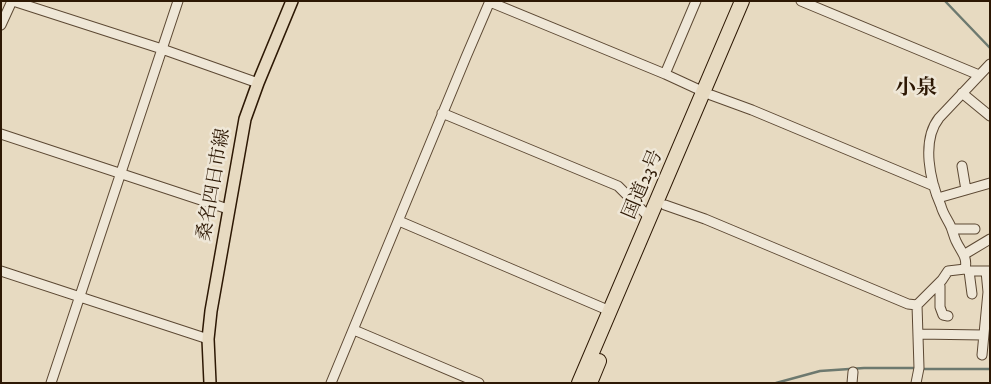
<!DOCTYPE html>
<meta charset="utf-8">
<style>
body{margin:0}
#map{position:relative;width:991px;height:384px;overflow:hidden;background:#e7dac1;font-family:"IM FELL DW Pica",serif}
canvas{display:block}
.frame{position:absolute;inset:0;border:2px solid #2d1804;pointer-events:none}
</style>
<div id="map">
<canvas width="991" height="384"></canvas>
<div class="frame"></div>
</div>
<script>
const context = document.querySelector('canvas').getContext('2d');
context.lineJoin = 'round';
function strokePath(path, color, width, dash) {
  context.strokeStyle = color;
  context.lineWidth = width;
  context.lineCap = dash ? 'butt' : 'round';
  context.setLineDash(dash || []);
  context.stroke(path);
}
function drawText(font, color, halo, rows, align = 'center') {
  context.font = font + ' "IM FELL DW Pica","Noto Serif JP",serif';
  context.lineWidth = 5;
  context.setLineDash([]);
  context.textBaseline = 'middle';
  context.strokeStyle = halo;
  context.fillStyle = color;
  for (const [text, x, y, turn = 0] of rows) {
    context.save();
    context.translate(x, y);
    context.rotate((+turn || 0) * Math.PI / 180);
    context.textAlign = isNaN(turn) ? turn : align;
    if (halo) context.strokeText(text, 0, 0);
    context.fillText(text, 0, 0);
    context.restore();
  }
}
const stream = new Path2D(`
 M945,1L990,48
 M923,369H990
 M776,383L820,371L864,368H916`);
const minor = new Path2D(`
 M13,1L162,49L258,83
 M801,1L979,75
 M490,2L665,74L704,92
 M1,25L12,1
 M665,74L696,1
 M962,93L990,116
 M711,95L752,110L934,186
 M442,113L618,186L650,218
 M1,134L228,209
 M962,166L966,190
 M938,198L990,183
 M665,205L705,219L908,304L917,305L942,280L948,271L965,269C968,257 961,252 956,241C954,237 953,232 951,227C948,220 943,214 941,206C930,181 921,141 939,118L990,64
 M399,221L610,311
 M952,229H975
 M965,254L990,239
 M965,269L969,271H990
 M1,271L208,339
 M969,271L972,294
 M938,284L940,286V307L943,315L948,316
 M354,330L479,383
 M918,334L983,335
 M982,355L988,292L986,271
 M51,383L178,1
 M331,383L466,57L490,1
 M852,383L853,372
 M916,383L919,368L917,305`);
const major = new Path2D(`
 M210,383L208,339L211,311L245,119L258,83L292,1`);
const highway = new Path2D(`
 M579,383L742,1
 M590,383L599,361`);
const streetNames = [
 ["桑名四日市線",215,185,-80],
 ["国道23号",644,185,-67]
];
const quarterNames = [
 ["小泉",916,90]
];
strokePath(stream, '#6d796f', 2.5);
strokePath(minor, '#5c4833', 11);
strokePath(major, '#2d1804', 14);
strokePath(highway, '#2d1804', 16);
strokePath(minor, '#efe7d7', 9);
strokePath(major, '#e7dac1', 11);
strokePath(highway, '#e7dac1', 14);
drawText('19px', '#2d1804', '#efe7d7', streetNames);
drawText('bold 21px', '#2d1804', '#efe7d7', quarterNames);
</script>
